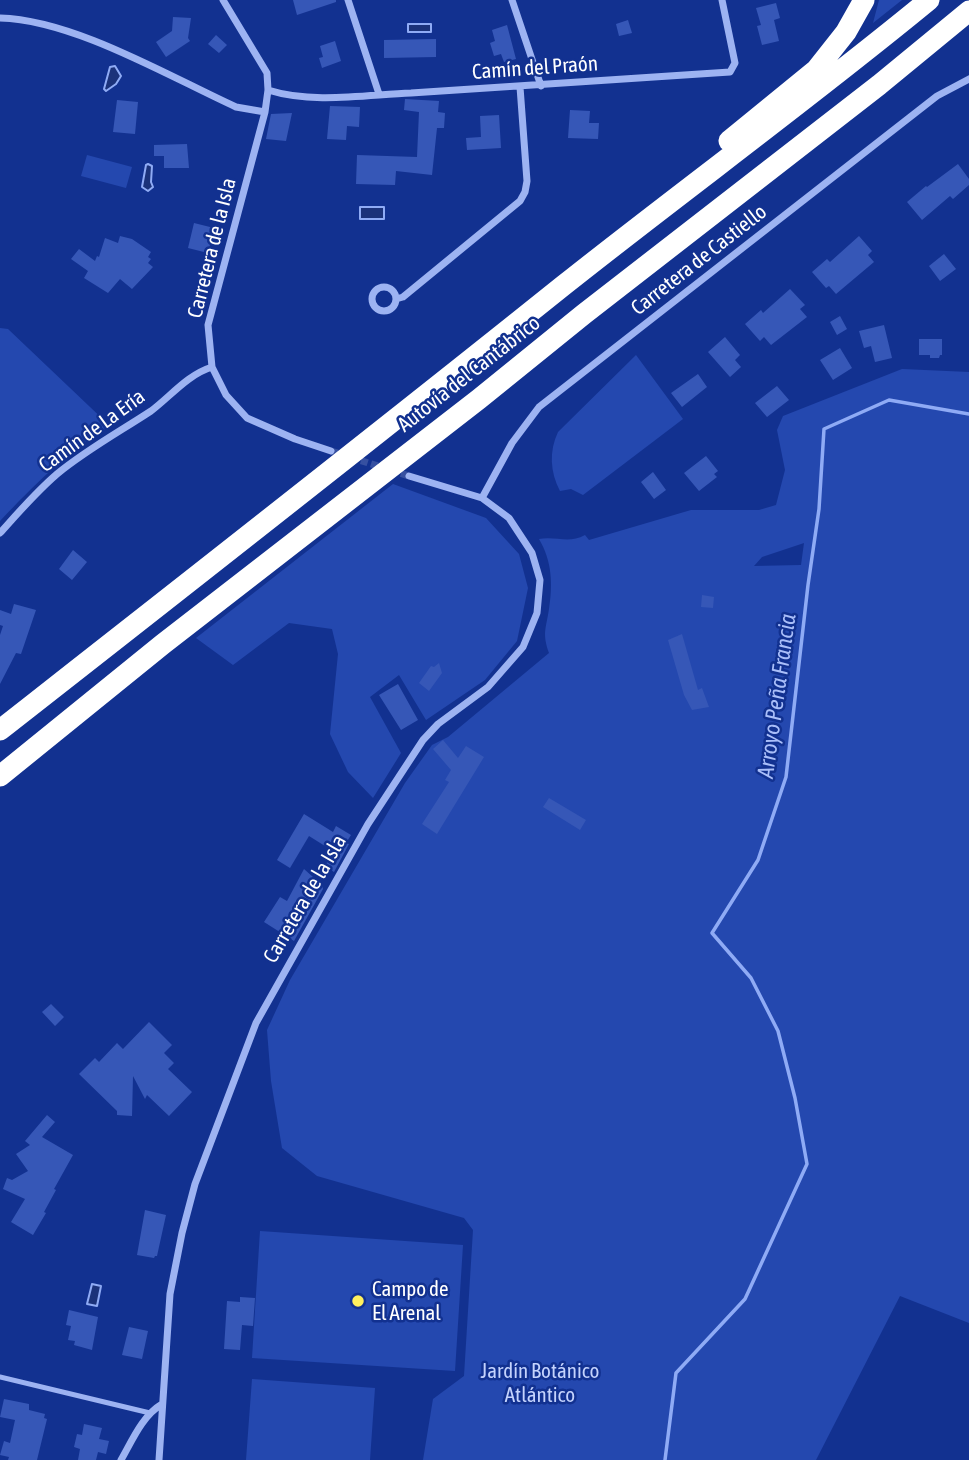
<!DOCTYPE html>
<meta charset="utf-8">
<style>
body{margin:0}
canvas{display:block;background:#123190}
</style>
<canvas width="969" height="1460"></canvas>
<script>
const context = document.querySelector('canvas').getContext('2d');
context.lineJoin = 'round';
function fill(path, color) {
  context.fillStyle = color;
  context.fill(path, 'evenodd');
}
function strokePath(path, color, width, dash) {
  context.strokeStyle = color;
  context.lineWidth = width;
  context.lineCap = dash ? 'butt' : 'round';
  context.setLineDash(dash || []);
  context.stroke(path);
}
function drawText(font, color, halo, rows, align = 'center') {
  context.font = font + ' "Asap Condensed",sans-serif';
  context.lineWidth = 5;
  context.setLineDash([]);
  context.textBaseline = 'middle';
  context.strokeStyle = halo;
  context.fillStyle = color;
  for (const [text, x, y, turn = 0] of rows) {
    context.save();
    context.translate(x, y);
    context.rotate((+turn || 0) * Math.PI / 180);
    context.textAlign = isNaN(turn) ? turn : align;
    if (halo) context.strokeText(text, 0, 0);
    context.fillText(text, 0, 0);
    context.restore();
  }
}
const green = new Path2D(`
 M879,0H902L873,23Z
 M87,155L132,167L126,188L81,176Z
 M0,328L8,329L110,426C67,452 34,485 0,521Z
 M636,355L683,419L583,495L571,489L560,491C550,472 549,451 558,432Z
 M902,369L969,372V1323L900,1296L816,1460H423L433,1399L464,1376L473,1230L464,1218L317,1176L282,1148L271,1081L267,1030L290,980L405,783L432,745L448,737L549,653C542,633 546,629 549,609C553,584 552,561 539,539C556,536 569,544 585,535L589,540L691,510H759L776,505L785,470L777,430L783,416ZM804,543L801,565L754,566L762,557Z
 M393,484L486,518L519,554L528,588L517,641L485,680L426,720L399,675L370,697L401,753L373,798L348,772L330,734L338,654L332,629L289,623L233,665L196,638Z
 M260,1231L463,1245L455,1371L252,1358Z
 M252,1379L375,1388L370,1460H246Z`);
const water = new Path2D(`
 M408,24H431V32H408Z
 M115,66L121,76L116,84L106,91L104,89L110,67Z
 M148,164L152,166L151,182L153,187L148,191L142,187L146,165Z
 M360,207H384V219H360Z
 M92,1284L101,1286L97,1306L87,1304Z`);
const stream = new Path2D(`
 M665,1460L676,1373L745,1299L807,1164L795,1098L778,1031L751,978L712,933L758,860L786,777L808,585L819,509L824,429L889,400L969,414`);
const building = new Path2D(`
 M293,0H336V2L297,15Z
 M776,3L780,18L774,20L779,41L762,45L757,26L761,25L756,8Z
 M173,17L191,18L188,38L190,41L166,57L156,42L172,31Z
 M628,20L632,33L619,36L616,24Z
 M507,25L516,59L504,62L501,54L494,56L490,43L495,41L492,30Z
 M216,35L227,45L219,53L208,44Z
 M436,39V57L384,58V40Z
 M335,41L341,61L322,68L319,58L323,57L320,46Z
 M405,99L439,101L438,112L445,113L444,128H437L432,175L396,171L395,185L356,184L357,155L417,157L419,112L404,110Z
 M117,100L138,102L135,134L113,132Z
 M330,106L360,107L359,127L347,126L346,140L327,139Z
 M570,110L590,111L589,123H599L598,139L568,138Z
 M292,113L286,141L266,139L271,114Z
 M499,115L501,148L467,150L466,138L481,137L480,116Z
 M187,144L189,168H164V156H154V145Z
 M958,164L969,179V185L953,199L950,196L922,220L907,202L926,186L927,187Z
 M194,223L214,228L208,253L188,248Z
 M120,236L132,239L151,252L148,257L151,259L148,263L153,267L132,289L120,279L108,293L84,278L88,271L71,259L79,249L95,261L97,256L99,257L105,238L118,243Z
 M859,236L872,251L868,255L874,262L836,294L829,286L826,288L812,272L827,259L830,262Z
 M944,254L956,269L940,281L929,266Z
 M790,289L805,305L800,309L807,317L771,345L764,337L760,341L745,324L761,310L763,313Z
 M840,316L847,329L837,335L830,322Z
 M884,325L892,358L875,362L871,346L864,348L859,331Z
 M725,337L740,355L735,360L741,367L730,377L708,352Z
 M919,339H942V355H940L939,358H930V355H919Z
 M840,348L852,368L833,380L820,360Z
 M698,374L707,387L682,407L671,393Z
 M777,386L789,400L767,417L755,403Z
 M706,456L718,471L714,474L717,477L699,491L684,473Z
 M653,472L666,490L654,499L641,482Z
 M73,550L87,562L72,580L59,569Z
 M702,595L714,597L713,608L701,607Z
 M14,604L36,610L21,654L16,653L0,684V635L3,626L0,625V610L11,614Z
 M682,634L698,690L702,688L709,707L692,710L684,695L668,640Z
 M439,663L442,673L429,691L419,683L431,666L434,667Z
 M398,684L418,720L401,730L379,695Z
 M443,740L458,758L466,746L484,757L437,834L422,824L449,782L445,780L451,770L433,749Z
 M549,798L586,820L580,830L543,807Z
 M304,814L333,832L336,826L351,835L346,843L349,844L334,872L325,866L333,851L309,836L290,868L277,860Z
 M304,869L322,885L323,889L294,941L264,922L280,897L287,901Z
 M51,1004L64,1017L55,1026L42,1012Z
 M149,1022L172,1045L164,1053L174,1063L168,1069L192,1092L169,1116L147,1095L145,1099L133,1076L132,1116L117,1115V1111L79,1074L95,1058L99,1062L117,1043L123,1049Z
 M47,1115L55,1122L42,1137L73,1155L54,1189L56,1190L44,1212L46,1213L33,1235L11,1222L25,1199L3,1189L7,1178L12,1180L28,1171L16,1154L30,1145L25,1141Z
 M145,1210L166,1215L157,1256H155L154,1258L137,1255Z
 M240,1297L255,1298L253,1326L242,1325L240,1350L224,1349L227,1301L240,1302Z
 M69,1310L98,1317L92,1350L74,1345L75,1341L68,1340L71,1326L66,1325Z
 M129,1327L148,1331L142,1359L122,1355Z
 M4,1399L29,1404V1410L45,1414L44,1418L47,1419L37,1460H8L9,1457L0,1455L4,1441L10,1443L15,1420L0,1417Z
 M84,1424L102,1428L99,1439L109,1441L106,1454L98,1452L96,1460H78L80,1449L74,1447L77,1434L82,1435Z`);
const minorTunnel = new Path2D(`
 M331,451L409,476`);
const service = new Path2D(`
 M0,1377L150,1413`);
const minor = new Path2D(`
 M223,0L267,73L268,90L265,112L208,325L212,367L226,395L247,418L295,439L331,451
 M348,0L379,94
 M512,0L541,86
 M0,18C74,20 168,76 236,107L265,112
 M268,90C312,104 365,95 411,93C517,87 623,79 730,72L735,63L722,0
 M372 299a12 12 0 1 1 24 0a12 12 0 1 1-24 0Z
 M396,299L403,297L520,201L525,192L527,181L520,87
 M482,498L512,443L539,407L937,96L969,79
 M0,533C18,513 36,492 57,474C86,450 119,432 151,411C171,396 187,375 212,367
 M121,1460C132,1441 142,1416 162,1404
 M159,1460L170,1294L182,1233L195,1184L256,1023L368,824L423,740L438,724L488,687L523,647L537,613L540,580L532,553L509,518L482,498L409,476`);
const motorway = new Path2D(`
 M729,141L816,70L846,32L864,0
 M0,730C189,582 377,435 564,285C685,189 810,98 929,0
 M0,776L163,644L479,399L584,314L879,85L969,11`);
const markers = [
 [358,1301,7,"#fff05e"]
];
const streetNames = [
 ["Camín del Praón",535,68,-4],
 ["Carretera de la Isla",212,248,-76],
 ["Carretera de Castiello",699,260,-38],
 ["Autovía del Cantábrico",469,374,-38],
 ["Camín de La Ería",92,431,-36],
 ["Carretera de la Isla",305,899,-60]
];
const poiNames = [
 ["Campo de",372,1289],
 ["El Arenal",372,1313]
];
const parkNames = [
 ["Jardín Botánico",540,1371],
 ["Atlántico",540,1395]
];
const waterNames = [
 ["Arroyo Peña Francia",777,696,-82]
];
fill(green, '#2448af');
fill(water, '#1b327a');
strokePath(water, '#8fabf5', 2);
strokePath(stream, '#8fabf5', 3.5);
fill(building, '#3657b7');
strokePath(minorTunnel, '#3650a1', 7, [7, 3.5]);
strokePath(service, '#9db3f2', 5);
strokePath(minor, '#9db3f2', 7);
strokePath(motorway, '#fff', 21);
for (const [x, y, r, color] of markers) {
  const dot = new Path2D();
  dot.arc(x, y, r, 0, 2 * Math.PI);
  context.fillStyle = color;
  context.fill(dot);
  strokePath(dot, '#123190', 2.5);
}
drawText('21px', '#fff', '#123190', streetNames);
drawText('21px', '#fff', '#123190', poiNames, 'left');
drawText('21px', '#c4d3fd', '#123190', parkNames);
drawText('italic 23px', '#a9bef9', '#123190', waterNames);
</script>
